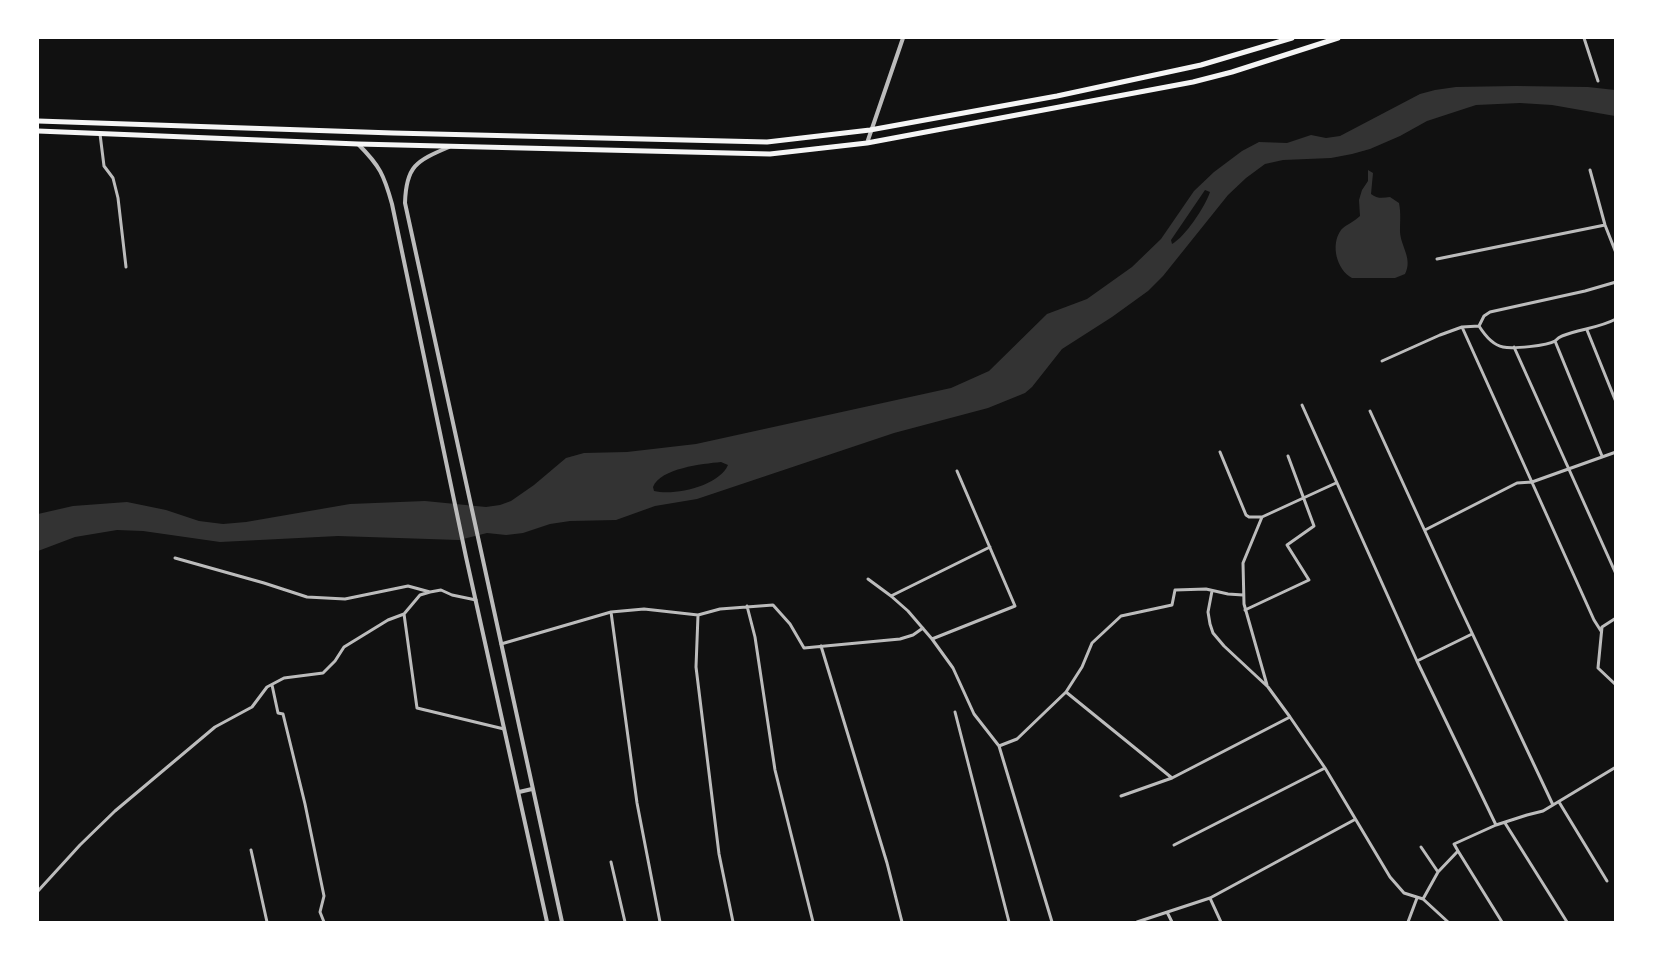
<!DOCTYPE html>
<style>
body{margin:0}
#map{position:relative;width:1653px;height:960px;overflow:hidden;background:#111;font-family:Karla,sans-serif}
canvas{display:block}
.frame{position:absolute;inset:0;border:39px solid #fff;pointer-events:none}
</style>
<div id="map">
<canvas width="1653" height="960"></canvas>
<div class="frame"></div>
</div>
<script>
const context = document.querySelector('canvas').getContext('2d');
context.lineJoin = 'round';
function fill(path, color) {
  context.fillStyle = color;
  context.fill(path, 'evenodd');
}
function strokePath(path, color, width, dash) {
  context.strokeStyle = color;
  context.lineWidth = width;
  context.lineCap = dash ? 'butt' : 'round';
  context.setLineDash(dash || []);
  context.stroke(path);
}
const water = new Path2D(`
 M1516,86L1588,87L1615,90V116L1552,105L1520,103L1476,105L1427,121L1400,136L1370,149L1352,154L1331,158L1283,160L1265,164L1246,178L1228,195L1163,276L1148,291L1112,317L1062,349L1032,387L1025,393L988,408L894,433L697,499L655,506L616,520L570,521L550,524L523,533L506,535L487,533L459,540L338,536L220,542L143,531L117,530L75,537L38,551V514L73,506L127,502L166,510L199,521L223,524L246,522L350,504L425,501L486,507L500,505L511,501L534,485L566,458L584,453L627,452L696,444L951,388L989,371L1047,314L1087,299L1132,267L1161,239L1194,191L1214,172L1242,151L1259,142L1287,143L1311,135L1326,138L1340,136L1420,94L1435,90L1456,87ZM1205,190L1210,192C1205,207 1185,237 1172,244L1171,240ZM721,462L728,465C719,486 675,496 654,491L653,487C661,468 702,464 721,462Z
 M1368,170L1373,173L1371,194C1377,199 1383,198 1390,197L1399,203C1401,213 1400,222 1400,232C1401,247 1413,259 1405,274L1395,278H1352C1337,270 1330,245 1341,230C1345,225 1354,222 1360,216L1359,200L1362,190L1368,181Z`);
const minor = new Path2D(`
 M1584,38L1598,81
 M100,134L104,166L113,178L118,198L126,267
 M1590,170L1605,225L1616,253
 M1437,259L1605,225
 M1479,326C1484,334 1493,345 1503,347C1512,349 1547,346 1555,341C1557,339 1559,337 1562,336C1580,329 1599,328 1616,319
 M1462,327L1594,620L1601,631
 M1587,330L1616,402
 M1555,341L1602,456
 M1514,347L1616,574
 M1382,361L1440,335L1462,327L1479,326L1484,316L1490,312L1585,291L1616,282
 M1302,405L1417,661L1496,825
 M1370,411L1456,599L1553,805
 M1220,452L1246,515L1249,517H1262L1336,483
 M1262,517L1243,563L1244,604L1267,685
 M1425,530L1517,483L1532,482L1616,452
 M175,558L264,583L307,597L345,599L408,586L430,592L441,590L452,595L476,600
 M868,579L891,596L908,611L932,639L953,668L974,714L999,746L1052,922
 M1212,591L1208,612L1210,624L1213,633L1224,646L1268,687L1290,717L1325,768L1390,877L1404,893L1423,899L1448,922
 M891,596L990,547
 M747,606L755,637L775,770L813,922
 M1245,610L1309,580L1287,545L1314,526L1288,456
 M611,612L637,803L660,922
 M404,614L417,708L504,729
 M698,615L696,667L719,854L733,922
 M1616,618L1602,627L1598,668L1616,685
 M932,639L1015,606L957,471
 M501,644L611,612L644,609L698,615L720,609L773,605L790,624L804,648L900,639L913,635L923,628
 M821,646L887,863L902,922
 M1417,661L1472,634
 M272,685L278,713L283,714L305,804L324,896L320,912L324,922
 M1066,692L1172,778
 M955,712L1009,922
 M999,746L1017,739L1066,692L1082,667L1092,643L1121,616L1172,605L1175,590L1206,589L1228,594L1243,595
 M1121,796L1172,778L1290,717
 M1559,802L1607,881
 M1505,823L1567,922
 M1174,845L1325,768
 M1421,847L1438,872
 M251,850L267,922
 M1458,851L1502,922
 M611,862L625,922
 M38,891L80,845L115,811L215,727L252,707L267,687L284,678L323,673L335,661L344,647L388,620L404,614L420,595L430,592
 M1210,898L1221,922
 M1423,899L1438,872L1458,851L1454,844L1496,825L1527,815L1543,811L1616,767
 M1167,912L1172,922
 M1137,922L1210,898L1354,820
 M1408,922L1417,898`);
const tertiary = new Path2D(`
 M867,143L903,38
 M358,144C380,166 384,175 392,204L466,557L547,922
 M449,147C416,161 406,166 405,203L562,922
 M519,792L532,789`);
const trunk = new Path2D(`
 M38,121L393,133L767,142L870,130L1057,96L1201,65L1292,38
 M38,131L358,144L770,154L867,143L1193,82L1232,72L1338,38`);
fill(water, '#333');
strokePath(minor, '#bcbcbc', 3);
strokePath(tertiary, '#bcbcbc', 4);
strokePath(trunk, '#f5f5f5', 5);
</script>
